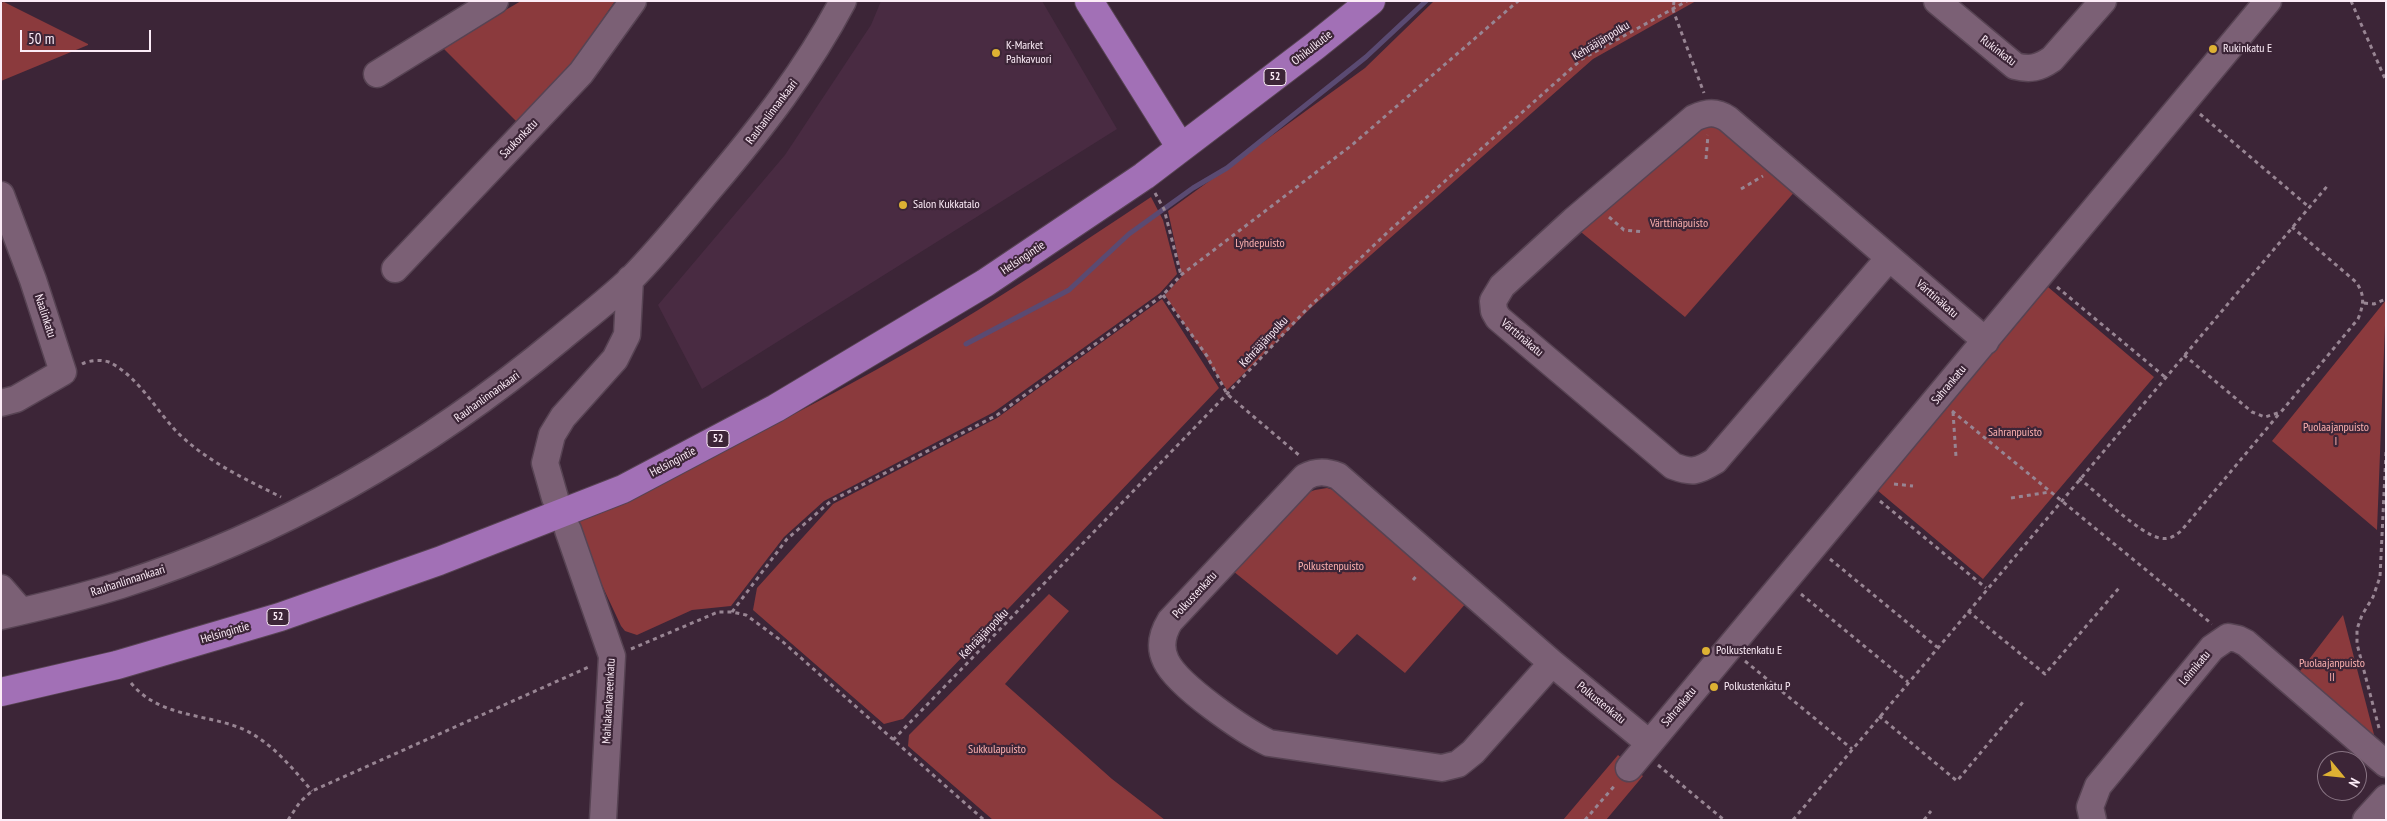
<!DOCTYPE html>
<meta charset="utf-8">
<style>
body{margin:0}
#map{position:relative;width:2387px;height:821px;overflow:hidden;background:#3c2537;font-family:"PT Sans Narrow",sans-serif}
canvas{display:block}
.frame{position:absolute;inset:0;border:2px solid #fcecf7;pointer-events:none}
.north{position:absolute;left:2317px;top:751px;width:50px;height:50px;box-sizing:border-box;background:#3c2537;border:1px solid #897584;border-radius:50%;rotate:118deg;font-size:14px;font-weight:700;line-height:20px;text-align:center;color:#fcecf7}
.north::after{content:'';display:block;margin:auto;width:18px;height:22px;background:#ddb133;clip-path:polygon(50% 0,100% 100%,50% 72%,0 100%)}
.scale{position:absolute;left:20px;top:30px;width:131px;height:22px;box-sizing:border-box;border:2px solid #fcecf7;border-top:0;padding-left:6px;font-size:15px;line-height:18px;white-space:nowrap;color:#fcecf7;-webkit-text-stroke:4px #3c2537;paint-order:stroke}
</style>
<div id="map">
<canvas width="2387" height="821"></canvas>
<div class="frame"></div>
<div class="north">N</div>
<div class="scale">50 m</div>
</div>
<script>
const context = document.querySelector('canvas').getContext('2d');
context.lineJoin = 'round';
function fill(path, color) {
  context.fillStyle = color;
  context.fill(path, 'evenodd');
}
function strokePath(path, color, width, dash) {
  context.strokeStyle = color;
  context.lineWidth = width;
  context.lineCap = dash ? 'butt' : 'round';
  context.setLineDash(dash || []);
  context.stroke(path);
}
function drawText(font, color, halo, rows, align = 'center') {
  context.font = font + ' "PT Sans Narrow",sans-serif';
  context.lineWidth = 4.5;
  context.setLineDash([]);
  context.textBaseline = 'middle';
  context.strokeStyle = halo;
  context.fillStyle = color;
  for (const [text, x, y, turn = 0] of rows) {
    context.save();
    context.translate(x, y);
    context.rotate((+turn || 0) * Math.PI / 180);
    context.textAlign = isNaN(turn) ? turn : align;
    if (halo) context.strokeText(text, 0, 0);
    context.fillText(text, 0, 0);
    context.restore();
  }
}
const built = new Path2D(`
 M881,1H1042L1117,129L702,389L658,305L785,155L871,25Z`);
const green = new Path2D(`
 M521,1H615L568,70L518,123L442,47Z
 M1434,1H1696L1593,59L1312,307L1227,390L1165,295L1182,276L1168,211L1365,68Z
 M4,2L88,44V45L1,81V3Z
 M1712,126L1724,129L1797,189L1685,317L1576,228L1694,128Z
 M1151,197L1163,220L1177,274L1160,293L994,412L824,501L784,537L731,606L692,610L637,635L625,631L621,626L573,523C690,468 806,411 918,346C998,300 1074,248 1151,197Z
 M2048,287L2154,377L1983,579L1877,490Z
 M1162,299L1219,388L903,719L884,724L753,610L757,588L833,504L997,418Z
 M2386,300L2377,530L2272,441Z
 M1327,488L1340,492L1467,602L1405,673L1357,634L1337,655L1228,567L1303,494L1315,490Z
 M1049,594L1069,611L1005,684L1112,779L1165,820H993L908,746L909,735Z
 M2343,615L2377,746L2297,675Z
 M1618,755L1643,776L1606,820H1563Z`);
const stream = new Path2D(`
 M966,344L1069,290L1129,234L1193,188L1227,168L1366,57L1426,1`);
const path = new Path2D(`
 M1674,1L1673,10L1704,93
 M2351,1L2386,81
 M2200,114L2309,207
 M1706,159L1708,135
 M1741,189L1763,176
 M1155,193L1164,209L1181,275
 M1609,217L1624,230L1644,232
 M2057,287L2165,377
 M1163,295L1207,356L1227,394L1300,456
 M2364,303L2374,304L2386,299
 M2184,355L2252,412L2265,417L2281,412L2358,319C2364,304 2365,295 2356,282L2292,227
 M82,364C89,360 104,359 111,363C139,378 156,410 177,432C206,461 245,479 281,497
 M1952,411L2212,624
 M1953,412L1956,457
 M2079,478C2096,492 2141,535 2160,538C2169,540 2175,536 2181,531L2279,414
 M1894,484L1913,486
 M2011,498L2050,492
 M1880,501L1986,588
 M1830,559L1937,647
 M1413,580L1418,574
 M1801,594L1908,682
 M1968,611L2045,674L2119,588
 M732,612L787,539L831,501L997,415L1163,295L1181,275L1352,145L1518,1
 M631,649L718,612H732L746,615L783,642L984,820
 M1745,661L1852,749
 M131,683C160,719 210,713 247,731C274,745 293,769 312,791
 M1879,716L1957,781L2023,702
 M2379,728L2357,644V629L2362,615L2373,597L2380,577L2386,452
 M893,740L1227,394L1305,311L1390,230L1582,59L1687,1
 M1658,765L1724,820
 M288,820L300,802L312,791L591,666
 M1585,820L1616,784
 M1793,820L2329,184
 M1924,820L1931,811`);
const minor = new Path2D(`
 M1937,1L2015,66C2030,70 2039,68 2052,59L2103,1
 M377,74L495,1
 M1,195L33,280L63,372L16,399L1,403
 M1889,258L1715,461C1697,472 1692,473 1673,466L1498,318L1494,311L1493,301L1502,286L1573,221L1694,118C1707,112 1716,111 1728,119L1986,341
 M395,269L581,73L633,1
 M555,498L545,463L552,435L563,417L615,359L627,335L630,279
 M568,530L612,656L603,820
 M1,588L21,611
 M1,616C41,607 82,597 121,585C283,533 431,446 561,338C584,319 609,300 631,279C660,250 686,217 712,186C762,127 807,69 843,1
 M1552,663L1473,752L1458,764L1442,768L1269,743C1244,731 1178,686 1166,661C1159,647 1162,634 1170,621L1305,477C1316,471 1326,471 1338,476L1552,663L1649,743
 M1629,768L2268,1
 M2093,820L2090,807L2098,786L2212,648L2228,637L2238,639L2246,643L2386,764
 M2366,820L2386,798`);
const major = new Path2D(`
 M1089,1L1181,148
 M1,692L117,665L280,617L439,561L623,489L776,408L985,283L1144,176L1315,46L1371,1`);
const markers = [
 [2213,49,5,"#ddb133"],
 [996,53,5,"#ddb133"],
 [903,205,5,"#ddb133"],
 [1706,651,5,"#ddb133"],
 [1714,687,5,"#ddb133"]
];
const shields = [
 [1275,77,22],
 [718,439,22],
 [278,617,22]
];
const shieldNames = [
 ["52",1275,77],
 ["52",718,439],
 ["52",278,617]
];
const streetNames = [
 ["Kehrääjänpolku",1601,41,-31],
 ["Ohikulkutie",1312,48,-38],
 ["Rukinkatu",1998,51,37],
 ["Rauhanlinnankaari",772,112,-53],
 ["Saukonkatu",519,139,-46],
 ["Helsingintie",1023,258,-34],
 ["Värttinäkatu",1937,299,41],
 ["Naalinkatu",45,316,72],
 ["Värttinäkatu",1522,338,40],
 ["Kehrääjänpolku",1264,342,-47],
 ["Sahrankatu",1949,385,-50],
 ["Rauhanlinnankaari",487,397,-36],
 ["Helsingintie",673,462,-28],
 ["Rauhanlinnankaari",128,581,-18],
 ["Polkustenkatu",1195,595,-47],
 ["Helsingintie",225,633,-16],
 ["Kehrääjänpolku",984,634,-46],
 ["Loimikatu",2195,668,-50],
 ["Mahlakankareenkatu",609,701,-87],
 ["Polkustenkatu",1601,703,39],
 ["Sahrankatu",1679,707,-50]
];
const poiNames = [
 ["K-Market",1006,46],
 ["Pahkavuori",1006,60],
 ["Rukinkatu E",2223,49],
 ["Salon Kukkatalo",913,205],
 ["Polkustenkatu E",1716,651],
 ["Polkustenkatu P",1724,687]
];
const parkNames = [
 ["Värttinäpuisto",1679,224],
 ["Lyhdepuisto",1260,244],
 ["Puolaajanpuisto",2336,428],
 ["I",2336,442],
 ["Sahranpuisto",2015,433],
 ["Polkustenpuisto",1331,567],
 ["Puolaajanpuisto",2332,664],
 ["II",2332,678],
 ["Sukkulapuisto",997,750]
];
fill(built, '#492b42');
fill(green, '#8b3a3d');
strokePath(stream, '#5a4a72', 5);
strokePath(minor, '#574353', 29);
strokePath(major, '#574353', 30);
strokePath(path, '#988593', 3, [4, 4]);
strokePath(minor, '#7b6075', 26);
strokePath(major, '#a270b6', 28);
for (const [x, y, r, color] of markers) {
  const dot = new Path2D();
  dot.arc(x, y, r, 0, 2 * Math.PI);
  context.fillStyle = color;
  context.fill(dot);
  strokePath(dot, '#3c2537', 2);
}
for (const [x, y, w] of shields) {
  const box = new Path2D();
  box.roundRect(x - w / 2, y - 8.5, w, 17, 4);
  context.fillStyle = '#3c2537';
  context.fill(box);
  strokePath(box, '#fcecf7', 1);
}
drawText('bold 11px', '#fcecf7', null, shieldNames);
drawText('12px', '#fcecf7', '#3c2537', streetNames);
drawText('12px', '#fcecf7', '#3c2537', poiNames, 'left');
drawText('12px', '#faafae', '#3c2537', parkNames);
</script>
